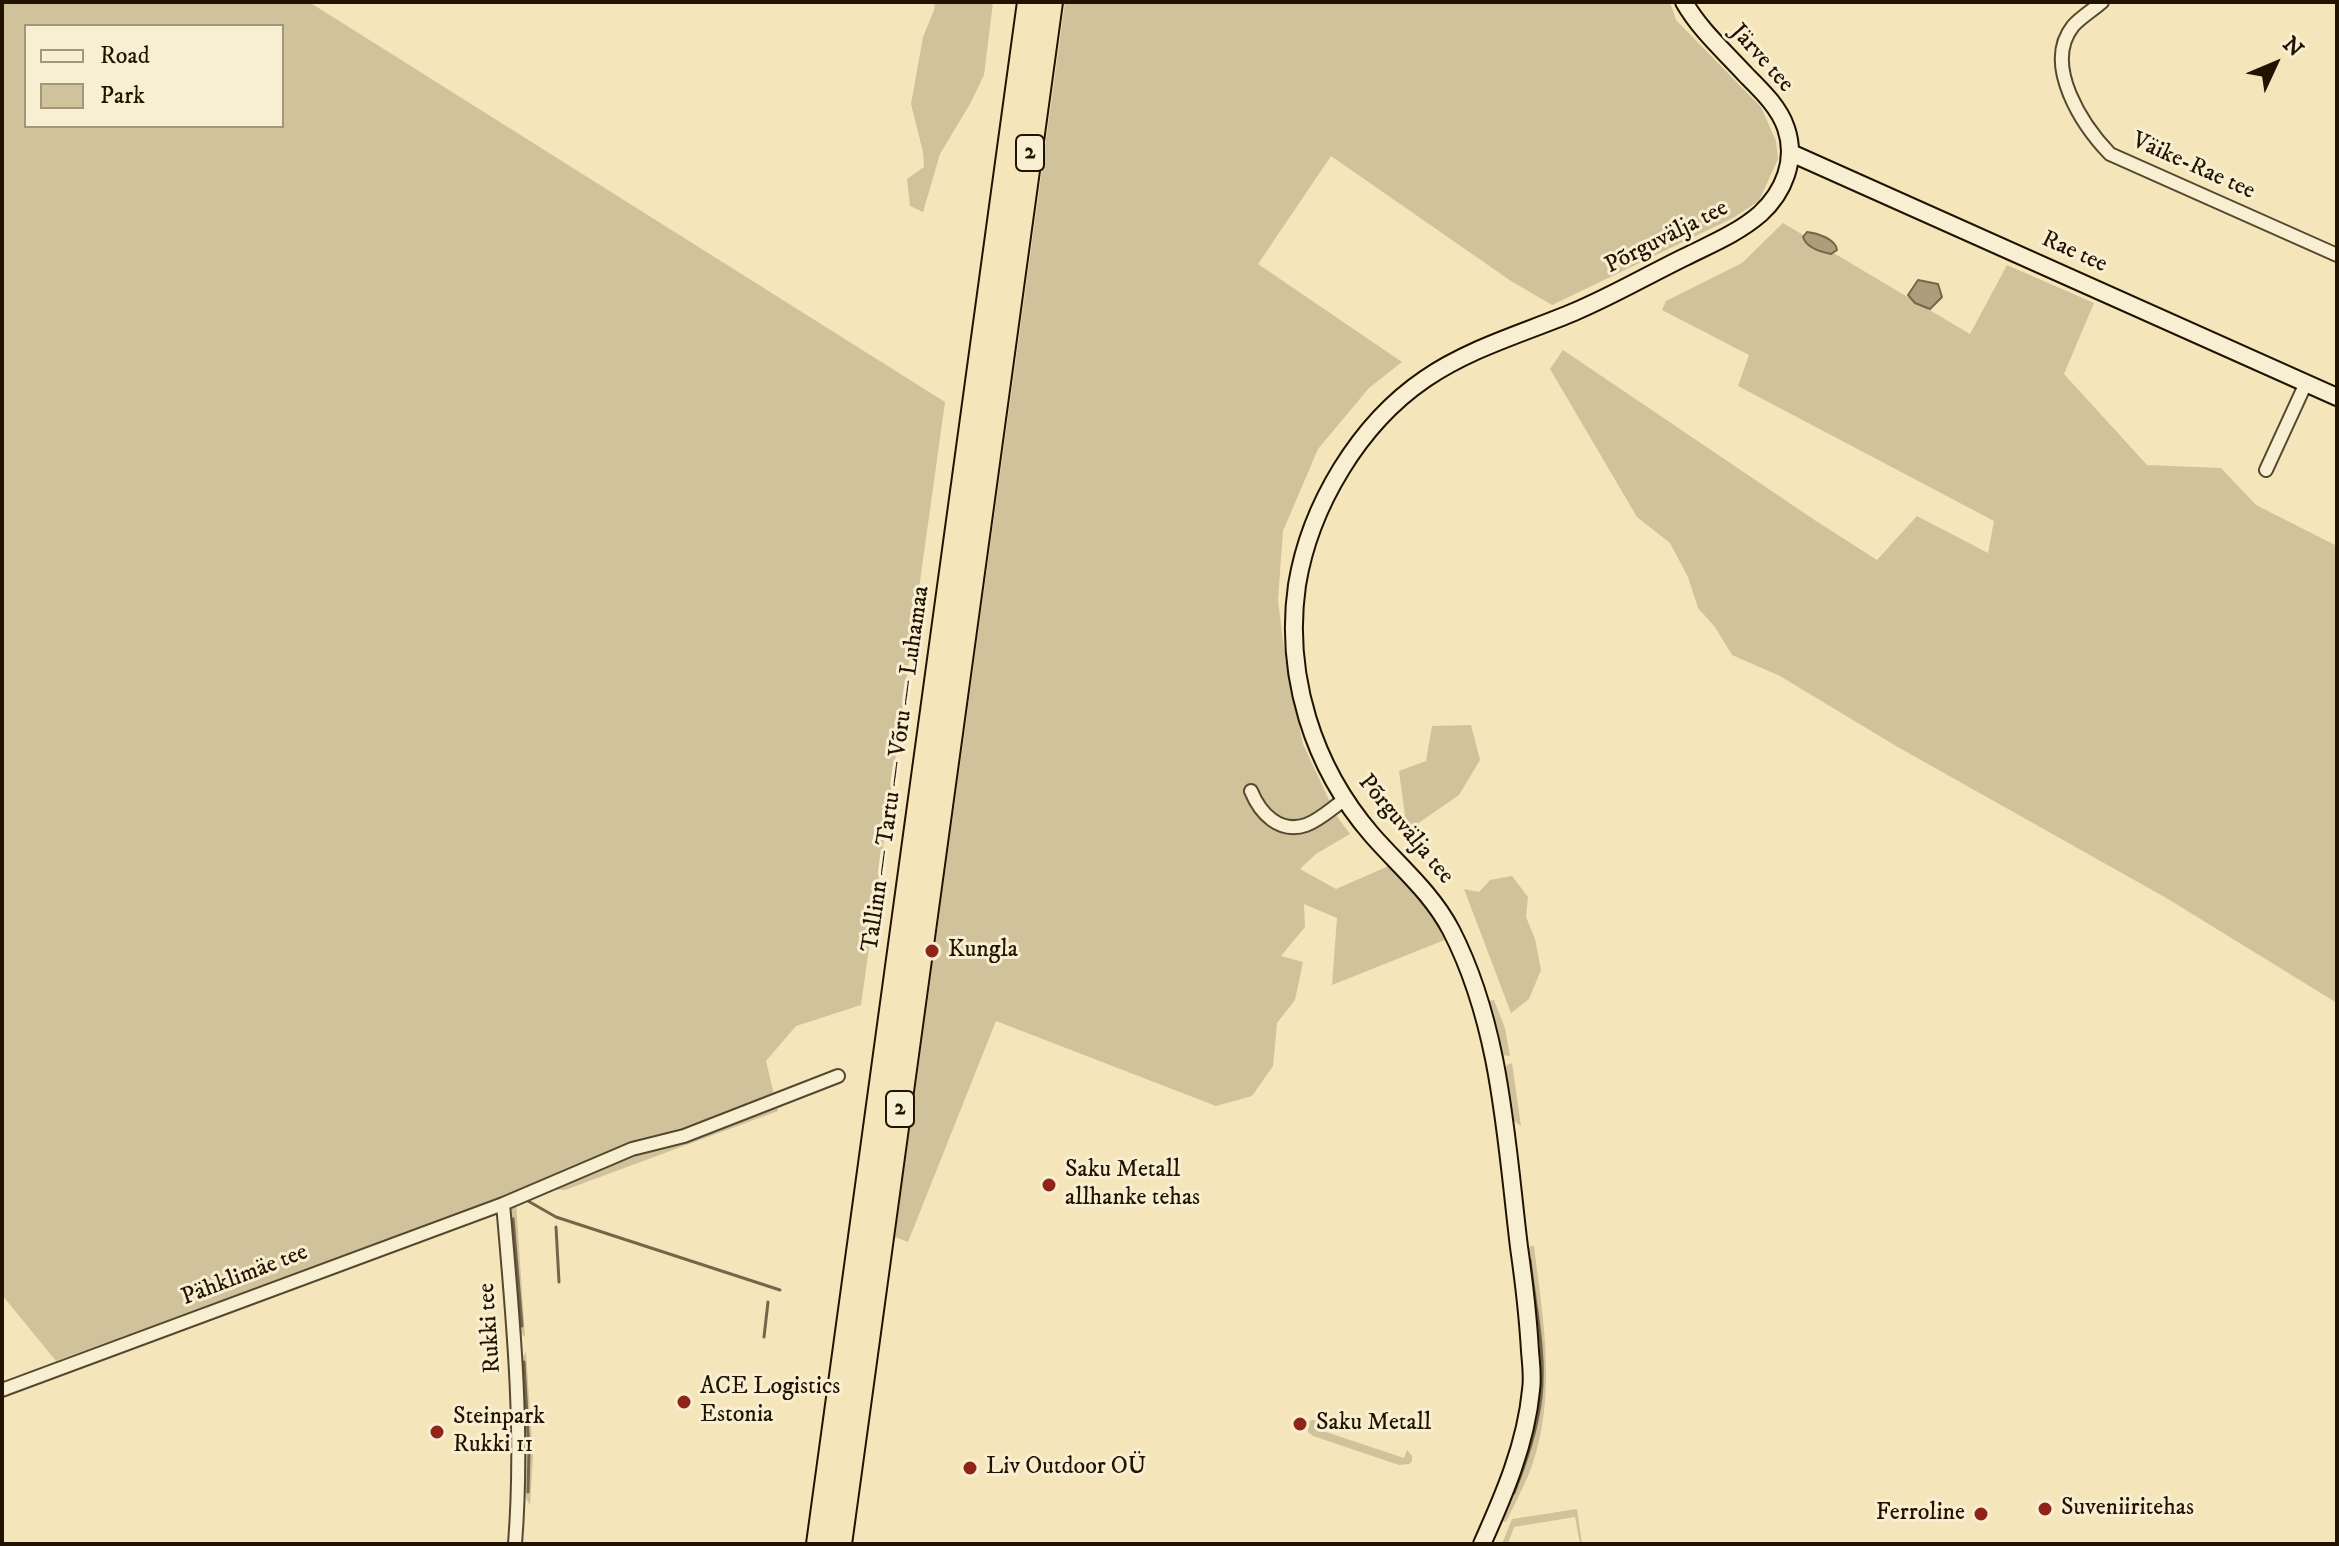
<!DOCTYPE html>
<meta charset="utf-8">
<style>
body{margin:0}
#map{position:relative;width:2339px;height:1546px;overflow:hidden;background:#f4e6ba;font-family:"IM FELL DW Pica",serif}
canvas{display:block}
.frame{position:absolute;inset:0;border:4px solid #221301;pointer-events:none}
.legend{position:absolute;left:24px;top:24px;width:260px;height:104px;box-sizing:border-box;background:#f8efd2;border:2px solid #a2977e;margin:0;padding:10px 14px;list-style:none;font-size:24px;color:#221301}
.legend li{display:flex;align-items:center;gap:16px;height:40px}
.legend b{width:40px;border:2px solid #a2977e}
.north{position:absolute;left:2235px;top:24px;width:80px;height:80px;-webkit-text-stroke:6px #f8efd2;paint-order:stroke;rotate:46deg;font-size:22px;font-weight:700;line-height:32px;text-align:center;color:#221301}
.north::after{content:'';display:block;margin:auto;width:28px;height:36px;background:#221301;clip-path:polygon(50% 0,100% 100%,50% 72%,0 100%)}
</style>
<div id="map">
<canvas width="2339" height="1546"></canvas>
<div class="frame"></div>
<ul class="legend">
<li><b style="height:10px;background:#f8efd2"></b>Road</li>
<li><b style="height:22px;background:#d0c29b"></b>Park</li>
</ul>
<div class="north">N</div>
</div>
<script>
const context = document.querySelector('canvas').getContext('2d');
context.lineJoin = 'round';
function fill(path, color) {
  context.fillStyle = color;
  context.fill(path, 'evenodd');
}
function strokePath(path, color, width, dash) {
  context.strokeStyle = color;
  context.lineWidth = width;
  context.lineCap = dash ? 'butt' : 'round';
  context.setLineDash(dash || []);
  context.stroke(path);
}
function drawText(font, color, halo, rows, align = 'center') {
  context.font = font + ' "IM FELL DW Pica",serif';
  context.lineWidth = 6;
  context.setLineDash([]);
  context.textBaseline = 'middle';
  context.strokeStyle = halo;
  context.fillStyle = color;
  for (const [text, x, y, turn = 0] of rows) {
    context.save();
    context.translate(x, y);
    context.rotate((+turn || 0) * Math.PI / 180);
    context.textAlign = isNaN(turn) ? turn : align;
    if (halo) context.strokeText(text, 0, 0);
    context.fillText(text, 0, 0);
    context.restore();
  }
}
const green = new Path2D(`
 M2,2H309L945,402L861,1005L796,1026L766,1061L778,1111L565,1190L532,1189L56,1361L2,1295ZM26,26H282V126H26Z
 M935,2H993L984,75L970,104L940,154L923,212L910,206L907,179L924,167L923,152L911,104L923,37L934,10Z
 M1065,2H1670L1676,20L1761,107L1776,141L1778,159L1759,201L1733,218L1552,305L1511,281L1331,156L1258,264L1402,362L1369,388L1318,449L1283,531L1278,600L1286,664L1303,744L1336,815L1350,834L1316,854L1300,869L1336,889L1391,865L1423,901L1447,939L1332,985L1337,918L1304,904L1305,927L1281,956L1303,962L1295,1000L1277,1023L1273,1066L1252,1096L1216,1106L996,1021L908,1242L895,1237Z
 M1783,223L1970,334L2007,265L2094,303L2064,374L2147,465L2221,468L2256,505L2337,546V1003L2168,899L1896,746L1780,676L1732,655L1715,627L1698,608L1688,577L1670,543L1637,517L1550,369L1563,350L1816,521L1877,560L1917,516L1988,553L1994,521L1738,386L1749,355L1662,310L1666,301L1742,263Z
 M1471,725L1480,760L1459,795L1407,831L1399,771L1426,761L1432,726Z
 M1512,876L1528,897L1526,917L1535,939L1541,970L1529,999L1511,1013L1464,889L1479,892L1490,880Z
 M1494,1000L1505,1028L1510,1056L1502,1055L1500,1052L1487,1001Z
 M1512,1063L1521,1126L1513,1120L1511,1114L1504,1070L1507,1065Z
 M516,1202L525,1337L519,1332L510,1212L512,1205Z
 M1531,1246H1534C1543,1319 1557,1393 1532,1466C1525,1485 1515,1503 1506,1522L1500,1521L1530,1441L1538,1396L1526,1250Z
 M526,1352L533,1457L530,1505L524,1495L525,1441L520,1363Z
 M1312,1420H1316L1314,1428L1404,1458L1407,1450L1412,1456V1461L1409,1464L1399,1465L1313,1436L1308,1432L1306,1424Z
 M1577,1509L1582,1544H1580L1575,1517L1514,1527L1508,1544H1502L1512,1519Z`);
const water = new Path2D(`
 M1807,232C1817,233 1836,239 1837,250L1831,254C1821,252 1806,247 1803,237Z
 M1918,280L1938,284L1942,297L1930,309L1915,303L1908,295Z`);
const stream = new Path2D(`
 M528,1201L556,1217L780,1290
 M513,1219L522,1326
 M556,1227L559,1282
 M764,1337L768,1302
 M524,1362L529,1452L528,1492
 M1514,1493C1526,1462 1537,1431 1541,1397C1546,1352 1535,1305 1530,1260`);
const street = new Path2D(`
 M2102,2C2093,10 2081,17 2073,26C2042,65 2083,126 2110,154L2337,255
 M2266,470L2306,383
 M1251,791C1260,813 1279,834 1306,825C1320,820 1332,808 1344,800
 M503,1204C513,1318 524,1430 515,1544
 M2,1390L503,1204L632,1149L684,1136L838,1076`);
const secondary = new Path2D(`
 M1791,153L2337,397
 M1482,1544C1504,1495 1526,1444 1531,1390C1533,1377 1531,1364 1530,1351C1528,1316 1524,1282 1519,1247C1506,1140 1501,1027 1451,930C1431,892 1399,866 1372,835C1313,767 1284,675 1297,585C1310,506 1359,424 1425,379C1470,348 1524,333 1574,312C1612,296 1648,275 1685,257C1711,244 1738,233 1760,214C1784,192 1797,160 1786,128C1779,107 1761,90 1746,75C1724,51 1700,30 1684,2`);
const highway = new Path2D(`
 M818,1544L1029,2
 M840,1544L1051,2`);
const markers = [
 [932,951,8,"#8f2418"],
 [1049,1185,8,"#8f2418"],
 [684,1402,8,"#8f2418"],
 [1300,1424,8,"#8f2418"],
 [437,1432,8,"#8f2418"],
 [970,1468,8,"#8f2418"],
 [2045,1509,8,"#8f2418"],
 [1981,1514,8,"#8f2418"]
];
const shields = [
 [1030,153,28],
 [900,1109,28]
];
const shieldNames = [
 ["2",1030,153],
 ["2",900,1109]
];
const streetNames = [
 ["Järve tee",1761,59,48],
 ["Väike-Rae tee",2193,167,24],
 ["Põrguvälja tee",1667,238,-27],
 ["Rae tee",2074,253,24],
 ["Tallinn — Tartu — Võru — Luhamaa",897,769,-82],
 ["Põrguvälja tee",1405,830,50],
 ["Pähklimäe tee",245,1276,-21],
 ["Rukki tee",491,1328,-94]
];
const poiNames = [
 ["Kungla",948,951],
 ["Saku Metall",1065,1171],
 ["allhanke tehas",1065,1199],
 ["ACE Logistics",700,1388],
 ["Estonia",700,1416],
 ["Steinpark",453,1418],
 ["Rukki 11",453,1446],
 ["Saku Metall",1316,1424],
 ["Liv Outdoor OÜ",986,1468],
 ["Suveniiritehas",2061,1509],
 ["Ferroline",1965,1514,"right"]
];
fill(green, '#d0c29b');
fill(water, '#ad9e7b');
strokePath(water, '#75664a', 2);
strokePath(stream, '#75664a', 3);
strokePath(street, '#56482f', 16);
strokePath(secondary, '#221301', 20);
strokePath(highway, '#221301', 26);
strokePath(street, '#f8efd2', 12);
strokePath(secondary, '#f8efd2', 16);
strokePath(highway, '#f4e6ba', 22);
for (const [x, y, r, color] of markers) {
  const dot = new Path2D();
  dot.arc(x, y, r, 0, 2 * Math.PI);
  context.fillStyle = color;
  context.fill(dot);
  strokePath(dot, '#f8efd2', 3);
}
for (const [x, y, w] of shields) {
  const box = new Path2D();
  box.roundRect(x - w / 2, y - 18, w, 36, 6);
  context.fillStyle = '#f8efd2';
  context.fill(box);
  strokePath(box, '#221301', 2);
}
drawText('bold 22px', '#221301', null, shieldNames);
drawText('24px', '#221301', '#f8efd2', streetNames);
drawText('24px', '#221301', '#f8efd2', poiNames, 'left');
</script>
